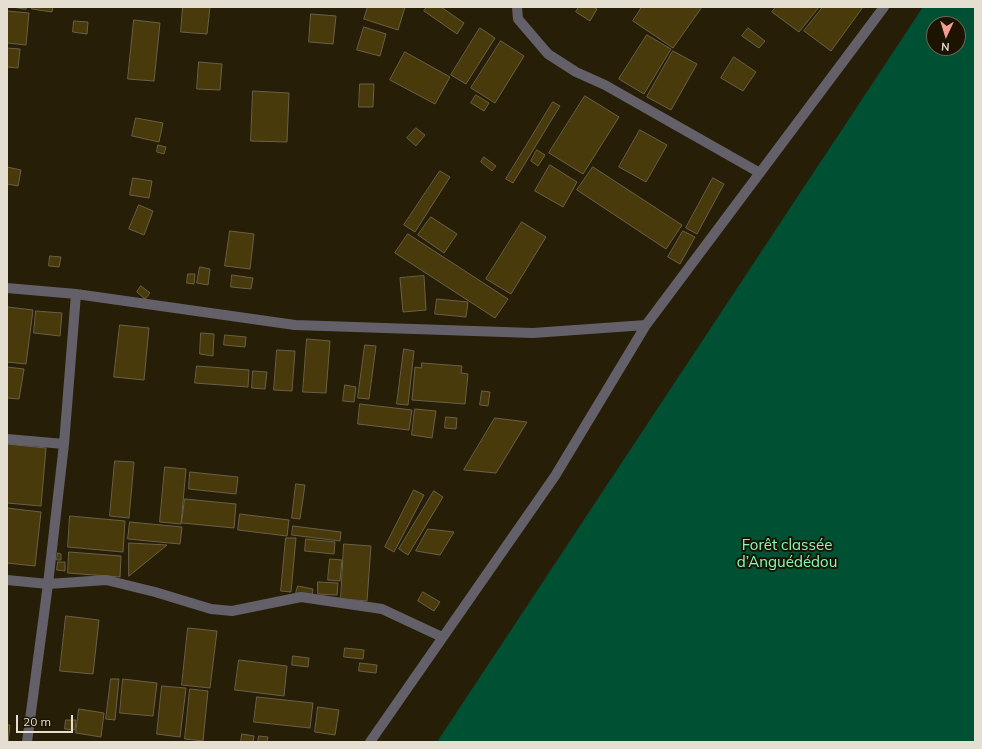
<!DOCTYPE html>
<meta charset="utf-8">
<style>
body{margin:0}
#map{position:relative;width:982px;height:749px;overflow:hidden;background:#261e07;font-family:Mulish,sans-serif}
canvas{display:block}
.frame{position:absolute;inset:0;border:8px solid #e5dfd2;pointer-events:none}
.north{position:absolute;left:926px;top:16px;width:40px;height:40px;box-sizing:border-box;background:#1c1401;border:1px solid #6c6555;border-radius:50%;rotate:184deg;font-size:11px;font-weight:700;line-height:16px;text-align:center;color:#e5dfd2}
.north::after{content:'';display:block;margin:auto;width:14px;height:18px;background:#f59c92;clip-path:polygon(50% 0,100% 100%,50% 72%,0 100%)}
.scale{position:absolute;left:16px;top:715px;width:57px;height:18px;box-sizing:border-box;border:2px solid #e5dfd2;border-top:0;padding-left:5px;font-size:12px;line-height:14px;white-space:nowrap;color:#e5dfd2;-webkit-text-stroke:3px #1c1401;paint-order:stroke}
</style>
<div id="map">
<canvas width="982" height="749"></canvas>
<div class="frame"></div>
<div class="north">N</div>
<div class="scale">20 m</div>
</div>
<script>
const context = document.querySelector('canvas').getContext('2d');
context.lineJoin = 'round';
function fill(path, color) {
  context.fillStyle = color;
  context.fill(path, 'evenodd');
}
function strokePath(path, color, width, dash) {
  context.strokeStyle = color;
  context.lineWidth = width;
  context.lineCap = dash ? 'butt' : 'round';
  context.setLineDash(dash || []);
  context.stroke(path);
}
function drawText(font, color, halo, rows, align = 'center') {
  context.font = font + ' Mulish,sans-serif';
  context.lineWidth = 4;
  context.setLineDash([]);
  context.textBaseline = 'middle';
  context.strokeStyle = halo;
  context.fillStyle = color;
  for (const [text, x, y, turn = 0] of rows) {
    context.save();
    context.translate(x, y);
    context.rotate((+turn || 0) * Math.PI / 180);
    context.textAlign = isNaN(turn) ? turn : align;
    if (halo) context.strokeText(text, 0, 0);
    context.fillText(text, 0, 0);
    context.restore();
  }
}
const forest = new Path2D(`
 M923,7H975V742H437ZM934,24H958V48H934Z`);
const building = new Path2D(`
 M13,7H27L26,9Z
 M32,7H53L52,12L32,9Z
 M183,7H210L207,34L181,32Z
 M368,7H405L398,30L364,19Z
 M427,7H441L464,23L457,34L424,11Z
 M579,7H593L597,9L590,21L576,12Z
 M642,7H702L673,48L633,21Z
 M776,7H819L799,32L772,12Z
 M823,7H863L831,51L804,31Z
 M7,11L29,13L26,45L7,43Z
 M311,14L336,16L333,44L309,42Z
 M134,20L160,23L154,81L128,79Z
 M74,21L88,22L87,34L73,32Z
 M364,27L386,34L380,56L357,50Z
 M480,28L495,38L466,84L451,75Z
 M748,28L765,41L759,48L742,36Z
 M647,35L671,49L644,94L619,79Z
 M501,41L524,56L495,103L471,88Z
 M7,48L20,49L18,68L7,67Z
 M673,51L697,64L671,110L647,97Z
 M405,52L450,77L435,104L390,80Z
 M734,57L756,72L743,91L721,78Z
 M199,62L222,64L220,90L197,89Z
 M360,84H374L373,107H359Z
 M253,91L289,93L287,142L251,141Z
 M476,95L489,103L484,111L471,103Z
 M585,96L619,117L583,174L549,153Z
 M553,102L560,106L513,183L506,179Z
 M136,118L163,123L159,142L132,136Z
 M416,128L425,135L416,146L407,138Z
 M640,130L667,145L646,182L619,167Z
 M158,145L166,147L164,154L157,152Z
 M537,150L545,155L538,166L531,161Z
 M484,157L496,166L492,171L481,162Z
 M550,165L577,182L563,207L535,191Z
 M7,167L21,170L18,186L7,184Z
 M593,167L682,225L666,249L577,190Z
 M440,171L450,177L415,232L404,225Z
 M133,178L152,181L149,198L130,195Z
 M713,178L724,184L697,234L686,228Z
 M139,205L153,211L144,235L129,229Z
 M431,217L457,234L444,253L418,235Z
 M522,222L546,237L511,294L486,279Z
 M230,231L254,234L250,269L225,266Z
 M683,231L695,237L680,264L668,257Z
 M408,234L508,299L495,318L395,253Z
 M50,256L61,257L59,267L49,266Z
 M200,267L210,269L208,285L197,283Z
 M188,274H195L194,284L187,283Z
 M232,275L253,278L251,289L231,287Z
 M424,276L426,310L403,312L400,278Z
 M141,286L150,293L145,299L137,292Z
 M437,299L468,302L466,317L435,314Z
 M8,307L33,310L26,364L7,362Z
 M36,311L62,313L60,336L34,333Z
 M120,325L149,328L144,380L114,377Z
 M201,333L214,334L213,356L200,354Z
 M225,335L246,337L245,347L224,345Z
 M307,339L330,341L326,393L303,392Z
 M365,345L376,346L369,399L358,398Z
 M404,349L414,351L408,405L397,404Z
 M277,350L295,351L292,391L274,390Z
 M422,363L462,366L461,373L468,374L465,404L412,400L415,367L421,368Z
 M197,366L249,370L248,387L195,383Z
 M7,367L24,369L19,399L7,398Z
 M253,371L267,372L265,389L252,388Z
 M345,385L356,387L354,402L343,401Z
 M482,391L490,392L488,406L480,405Z
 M360,404L412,410L409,430L358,424Z
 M415,409L436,411L432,438L412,435Z
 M446,417L457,418L456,429L445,428Z
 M495,418L527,422L496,473L464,470Z
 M7,444L46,448L41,506L7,503Z
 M115,461L134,462L129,518L110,516Z
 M165,467L186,469L181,524L160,522Z
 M190,472L238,477L236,494L189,489Z
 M296,484L305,485L300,519L292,518Z
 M414,490L424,495L394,552L385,547Z
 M434,491L443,497L408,555L399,549Z
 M185,499L236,504L234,528L182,523Z
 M7,508L41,512L35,566L7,563Z
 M240,514L289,520L287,536L238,530Z
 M70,516L125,521L123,552L68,547Z
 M130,522L182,527L180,544L128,539Z
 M293,526L341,532L340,541L292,535Z
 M428,529L454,532L440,555L416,551Z
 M286,538H296L291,592L281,591Z
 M306,539L335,542L334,554L305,551Z
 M129,543L167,545L129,576Z
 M344,544L371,546L367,601L341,599Z
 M69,552L121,556L120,577L68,573Z
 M58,553L61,554V560H57Z
 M330,559L342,560L340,581L328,580Z
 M58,562H65V571L57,570Z
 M318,582L338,583L337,595L318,594Z
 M298,586L313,589L312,596L296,593Z
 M423,592L440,602L434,611L418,601Z
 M66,616L99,620L93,674L60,671Z
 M188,628L217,631L210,688L182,685Z
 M345,648L364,650L363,659L344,657Z
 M293,656L309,658L308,667L292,665Z
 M239,660L287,666L284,696L235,690Z
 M360,663L377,665L376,673L359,671Z
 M111,679H119L115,720L106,719Z
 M123,679L157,683L153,716L120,713Z
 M162,686L186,688L180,737L157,734Z
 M190,689L208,691L203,741L185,739Z
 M257,697L313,703L310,728L254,722Z
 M318,707L339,710L335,735L315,732Z
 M79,709L104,713L101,737L76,733Z
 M66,720H76L75,730L65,729Z
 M7,725H10L8,742H7Z
 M242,734L254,736L253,742H241Z
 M259,736L268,737L267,742H258Z`);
const minor = new Path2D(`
 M517,7L518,19L548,54L576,72L605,85L760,173
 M7,288L76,294L295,325L533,333L646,325
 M7,439L64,444
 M7,580L48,584L106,580L155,592L211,609L232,611L301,597L382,609L442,637
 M27,742L48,584L64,444L76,294
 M370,742L555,476L646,325L884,7`);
const parkNames = [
 ["Forêt classée",787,545],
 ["d’Anguédédou",787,562]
];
fill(forest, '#005134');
fill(building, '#493a0c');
strokePath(building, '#6a6048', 1);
strokePath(minor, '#63606a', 10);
drawText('15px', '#81fbc1', '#1c1401', parkNames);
</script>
